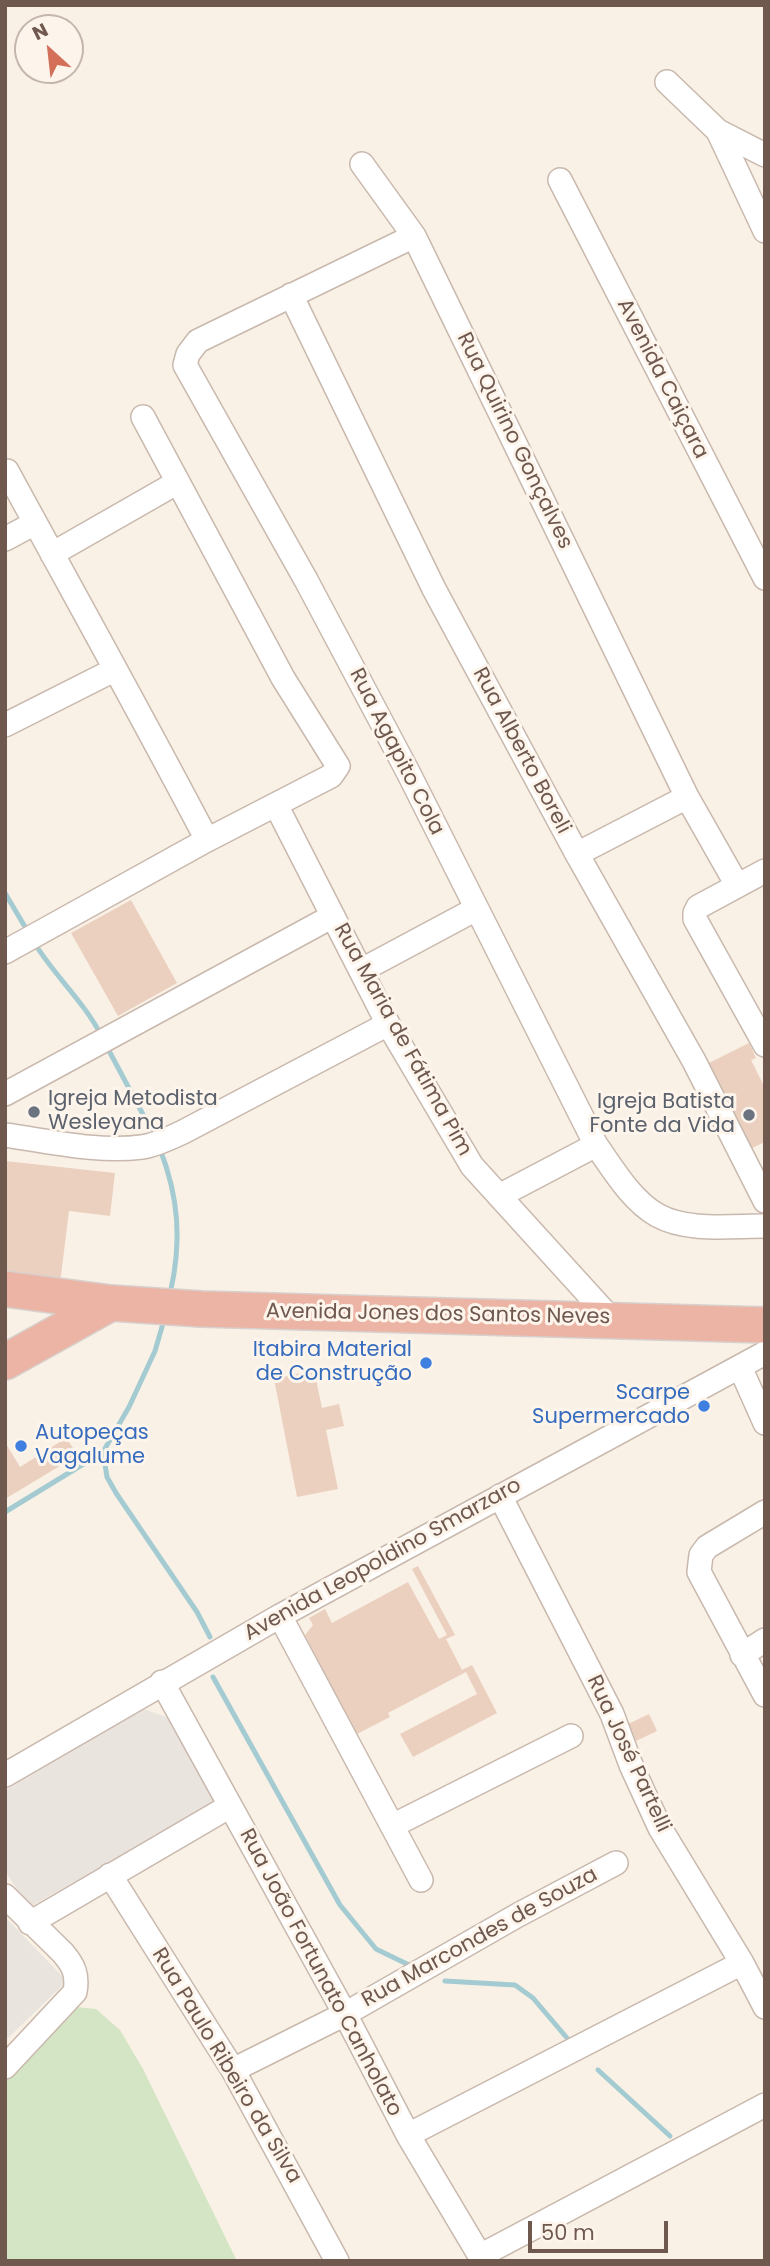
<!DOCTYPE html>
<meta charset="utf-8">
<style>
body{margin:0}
#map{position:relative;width:770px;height:2266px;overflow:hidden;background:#f9f1e5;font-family:Poppins,sans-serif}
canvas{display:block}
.frame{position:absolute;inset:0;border:7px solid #6f584e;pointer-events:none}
.north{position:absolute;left:14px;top:14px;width:70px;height:70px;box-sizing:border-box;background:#fdf5eb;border:2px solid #c4b6ac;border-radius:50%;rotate:333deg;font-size:19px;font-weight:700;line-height:28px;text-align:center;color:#6f584e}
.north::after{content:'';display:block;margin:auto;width:24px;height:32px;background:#d47059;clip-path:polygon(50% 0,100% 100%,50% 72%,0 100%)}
.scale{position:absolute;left:528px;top:2221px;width:140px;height:32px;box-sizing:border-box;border:4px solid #6f584e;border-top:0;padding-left:9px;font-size:21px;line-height:24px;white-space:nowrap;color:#6f584e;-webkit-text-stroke:5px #fdf5eb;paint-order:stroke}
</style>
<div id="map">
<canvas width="770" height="2266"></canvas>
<div class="frame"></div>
<div class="north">N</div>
<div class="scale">50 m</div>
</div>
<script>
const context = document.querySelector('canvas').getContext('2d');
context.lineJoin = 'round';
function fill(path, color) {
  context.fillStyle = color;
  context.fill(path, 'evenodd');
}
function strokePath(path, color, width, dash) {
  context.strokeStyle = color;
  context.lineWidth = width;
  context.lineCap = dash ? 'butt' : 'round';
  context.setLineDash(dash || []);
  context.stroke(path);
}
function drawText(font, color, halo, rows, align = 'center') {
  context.font = font + ' Poppins,sans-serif';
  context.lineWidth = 6;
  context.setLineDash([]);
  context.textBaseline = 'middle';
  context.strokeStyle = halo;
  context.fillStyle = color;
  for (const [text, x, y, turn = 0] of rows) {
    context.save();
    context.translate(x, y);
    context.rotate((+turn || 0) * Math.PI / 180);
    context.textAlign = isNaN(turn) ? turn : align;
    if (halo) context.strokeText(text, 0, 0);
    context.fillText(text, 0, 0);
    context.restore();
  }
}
const industrial = new Path2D(`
 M144,1709L177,1721L219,1800L28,1908L5,1870V1790Z
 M5,1917L67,1981L5,2041Z`);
const green = new Path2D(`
 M68,2006L96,2009L120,2030L143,2069L237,2261H5V2054Z`);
const stream = new Path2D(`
 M5,893L28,932
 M35,944C55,976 84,1002 101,1035
 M107,1047L155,1137
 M160,1149C179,1198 182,1242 170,1294
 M103,1452L107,1477L116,1493L197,1612L210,1637
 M5,1512L103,1452L129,1407L155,1351L164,1320
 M213,1677L340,1905L376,1949L407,1964
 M445,1981L515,1985L533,1998L567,2038
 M598,2070L670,2136`);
const building = new Path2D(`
 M131,900L177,983L118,1016L71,933Z
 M749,1043L756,1058L751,1060L765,1088V1142L750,1149L707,1064Z
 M5,1161L115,1173L110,1216L69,1211L60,1283L5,1277Z
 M314,1370L322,1408L339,1404L344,1426L326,1430L338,1489L297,1497L274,1379Z
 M66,1438L78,1455L5,1499V1442L20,1467Z
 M418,1566L455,1635L446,1639L462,1670L472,1665L497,1713L413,1757L400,1734L477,1694L466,1672L388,1713L390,1717L355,1735L305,1635L313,1625L309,1618L325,1609L332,1623L408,1582L439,1639L447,1635L412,1569Z
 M649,1714L657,1731L636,1741L628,1724Z`);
const minor = new Path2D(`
 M667,82L718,131L765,231
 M718,131L765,155
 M362,164L414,236L687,797L737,885
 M560,180L765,578
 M414,236L198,341L188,354L185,365L306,580L408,772L596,1145C613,1169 631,1200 657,1215C687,1232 731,1226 765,1226
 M291,295L434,589L577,854L694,1061L765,1201
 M7,471C74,594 142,716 207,840
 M5,539L35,523
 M52,554L178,482
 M5,725L114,670
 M276,805L388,1024L472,1166L611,1319
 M577,854L687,797
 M765,871L698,907L695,913V919L765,1045
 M5,952L207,840L331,776L338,766L283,678L143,417
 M362,970L476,909
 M5,1094L333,916
 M5,1135C49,1141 98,1153 142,1147C156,1145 170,1138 183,1132L388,1024
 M499,1196L596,1145
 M740,1367L765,1423
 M500,1496L612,1714L631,1765L660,1828L742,1963L765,2007
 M765,1512L707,1547L701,1555L699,1572L765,1695
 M280,1616L421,1880
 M742,1655L765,1640
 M162,1682L345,2014L408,2135L483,2261
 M5,1775L280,1616L765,1353
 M392,1826L571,1736
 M110,1875L233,2070L337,2261
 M5,1896L63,1953C74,1966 78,1975 75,1992L5,2067
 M30,1923L230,1806
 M233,2070L345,2014L518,1915L616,1863
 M408,2135L742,1963
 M480,2256L765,2105`);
const highway = new Path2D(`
 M5,1289L111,1303L201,1309L765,1325
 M5,1362L111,1303`);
const markers = [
 [34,1112,7,"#6b7280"],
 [749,1115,7,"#6b7280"],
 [426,1363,7,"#3f7fe0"],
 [704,1406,7,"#3f7fe0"],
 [21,1446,7,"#3f7fe0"]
];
const streetNames = [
 ["Avenida Caiçara",662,379,63],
 ["Rua Quirino Gonçalves",514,441,64],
 ["Rua Alberto Boreli",521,751,62],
 ["Rua Agapito Cola",396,752,63],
 ["Rua Maria de Fátima Pim",402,1040,61],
 ["Avenida Jones dos Santos Neves",438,1315,1],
 ["Avenida Leopoldino Smarzaro",383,1560,-29],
 ["Rua José Partelli",628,1754,65],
 ["Rua Marcondes de Souza",480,1938,-29],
 ["Rua João Fortunato Canholato",320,1973,62],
 ["Rua Paulo Ribeiro da Silva",226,2066,59]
];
const worshipNames = [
 ["Igreja Metodista",48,1100],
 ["Wesleyana",48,1124],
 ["Igreja Batista",735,1103,"right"],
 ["Fonte da Vida",735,1127,"right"]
];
const shopNames = [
 ["Itabira Material",412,1351],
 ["de Construção",412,1375],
 ["Scarpe",690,1394],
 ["Supermercado",690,1418],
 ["Autopeças",35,1434,"left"],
 ["Vagalume",35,1458,"left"]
];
fill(industrial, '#eae4df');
fill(green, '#d4e5c6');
strokePath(stream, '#a4cbd1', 5);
fill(building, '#ebd0c0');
strokePath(minor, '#c9b8ad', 26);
strokePath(highway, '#d7d0cd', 38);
strokePath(minor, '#fff', 23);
strokePath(highway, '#ecb4a4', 35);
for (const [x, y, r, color] of markers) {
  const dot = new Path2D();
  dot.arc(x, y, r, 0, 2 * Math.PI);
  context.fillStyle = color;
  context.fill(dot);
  strokePath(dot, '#fdf5eb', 2.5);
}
drawText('21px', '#6f584e', '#fdf5eb', streetNames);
drawText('21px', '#5b616d', '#fdf5eb', worshipNames, 'left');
drawText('21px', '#366cbe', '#fdf5eb', shopNames, 'right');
</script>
